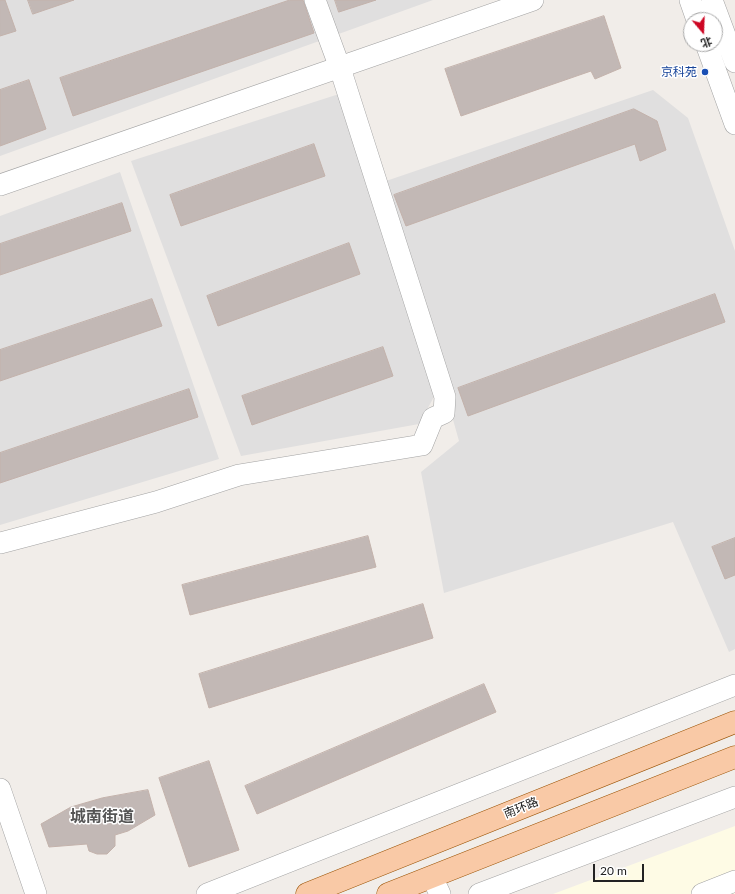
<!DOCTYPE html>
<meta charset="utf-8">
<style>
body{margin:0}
#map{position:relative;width:735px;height:894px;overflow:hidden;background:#f1ede9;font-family:Lato,"Noto Sans SC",sans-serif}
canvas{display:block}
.north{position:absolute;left:683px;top:12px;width:40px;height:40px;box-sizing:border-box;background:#fff;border:1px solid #a7a7a7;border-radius:50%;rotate:161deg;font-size:11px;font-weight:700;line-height:16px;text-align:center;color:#222}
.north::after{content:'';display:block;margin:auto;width:14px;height:18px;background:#cd0623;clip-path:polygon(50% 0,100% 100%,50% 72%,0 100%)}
.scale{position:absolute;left:593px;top:864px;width:51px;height:18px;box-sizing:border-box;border:2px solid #222;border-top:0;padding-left:5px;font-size:12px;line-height:14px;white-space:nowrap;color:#222;-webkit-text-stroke:3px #fff;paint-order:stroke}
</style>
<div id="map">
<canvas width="735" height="894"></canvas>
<div class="north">北</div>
<div class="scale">20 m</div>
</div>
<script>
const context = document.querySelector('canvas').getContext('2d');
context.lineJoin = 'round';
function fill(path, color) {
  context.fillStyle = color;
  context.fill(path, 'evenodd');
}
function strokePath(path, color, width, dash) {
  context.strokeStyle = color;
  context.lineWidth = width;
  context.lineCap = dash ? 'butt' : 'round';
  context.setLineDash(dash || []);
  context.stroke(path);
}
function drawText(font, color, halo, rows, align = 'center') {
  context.font = font + ' Lato,"Noto Sans SC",sans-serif';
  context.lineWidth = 3;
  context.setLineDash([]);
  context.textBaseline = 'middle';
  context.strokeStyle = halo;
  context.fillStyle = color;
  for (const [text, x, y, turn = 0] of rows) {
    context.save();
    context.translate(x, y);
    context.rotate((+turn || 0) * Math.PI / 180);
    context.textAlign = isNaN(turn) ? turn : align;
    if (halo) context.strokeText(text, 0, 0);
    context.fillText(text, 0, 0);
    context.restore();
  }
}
const residential = new Path2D(`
 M0,0H433L0,156Z
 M653,90L688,118L735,251V649L729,652L673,522L444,593L421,472L459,441L386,181Z
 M339,94L440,386L419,424L241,456L131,161Z
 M120,172L219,459L0,525V216Z`);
const education = new Path2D(`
 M735,826V894H553Z`);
const building = new Path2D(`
 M0,0H5L16,31L0,36Z
 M28,0H74L33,14Z
 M290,0H303L314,33L73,116L60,78Z
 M335,0H376L339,12Z
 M604,16L621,68L595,79L591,71L461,116L445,69Z
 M29,80L46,129L0,146V90Z
 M634,109L657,121L666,150L640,161L635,144L406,226L394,195Z
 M314,144L325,176L181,226L170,195Z
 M122,203L131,231L0,275V244Z
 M349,243L360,274L218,326L207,296Z
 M715,294L725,322L468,416L458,388Z
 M152,299L162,326L0,381V350Z
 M383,347L393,376L252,425L242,396Z
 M189,389L198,417L0,483V453Z
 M368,536L376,567L190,615L182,585Z
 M735,538V575L725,579L712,547Z
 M423,604L433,638L209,708L199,674Z
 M484,684L496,712L257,814L245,786Z
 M209,761L239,850L189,867L159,778Z
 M148,790L155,815L128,831L115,835V846L107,854H97L89,851L87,844L49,847L41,824L71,807L102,798Z`);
const minor = new Path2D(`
 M690,0L697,20
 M712,0L735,62
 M706,44L735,124
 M0,185L533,0
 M0,543L156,502L239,475L422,445L433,418L444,413L445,397L340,68L315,0
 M0,789L36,894
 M432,877L440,894
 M207,894L735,685
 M479,894L735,797
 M702,894L735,881`);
const major = new Path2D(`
 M307,894L735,722
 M388,894L735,757`);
const markers = [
 [705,72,4,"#1a4fb4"]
];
const transitNames = [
 ["京科苑",697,72]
];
const streetNames = [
 ["南环路",521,808,-22]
];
const districtNames = [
 ["城南街道",102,817]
];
fill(residential, '#e0dfdf');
fill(education, '#fefbe5');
fill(building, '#c2b8b5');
strokePath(building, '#c3b2ab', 1);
strokePath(minor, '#a3a3a3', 22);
strokePath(major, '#9b5305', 23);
strokePath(minor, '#fff', 21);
strokePath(major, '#f9c9a6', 22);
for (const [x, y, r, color] of markers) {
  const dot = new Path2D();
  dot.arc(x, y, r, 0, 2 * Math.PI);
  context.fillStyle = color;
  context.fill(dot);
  strokePath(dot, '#fff', 1.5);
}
drawText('12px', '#164399', '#fff', transitNames, 'right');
drawText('12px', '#222', '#fff', streetNames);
drawText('bold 16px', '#555', '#fff', districtNames);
</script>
